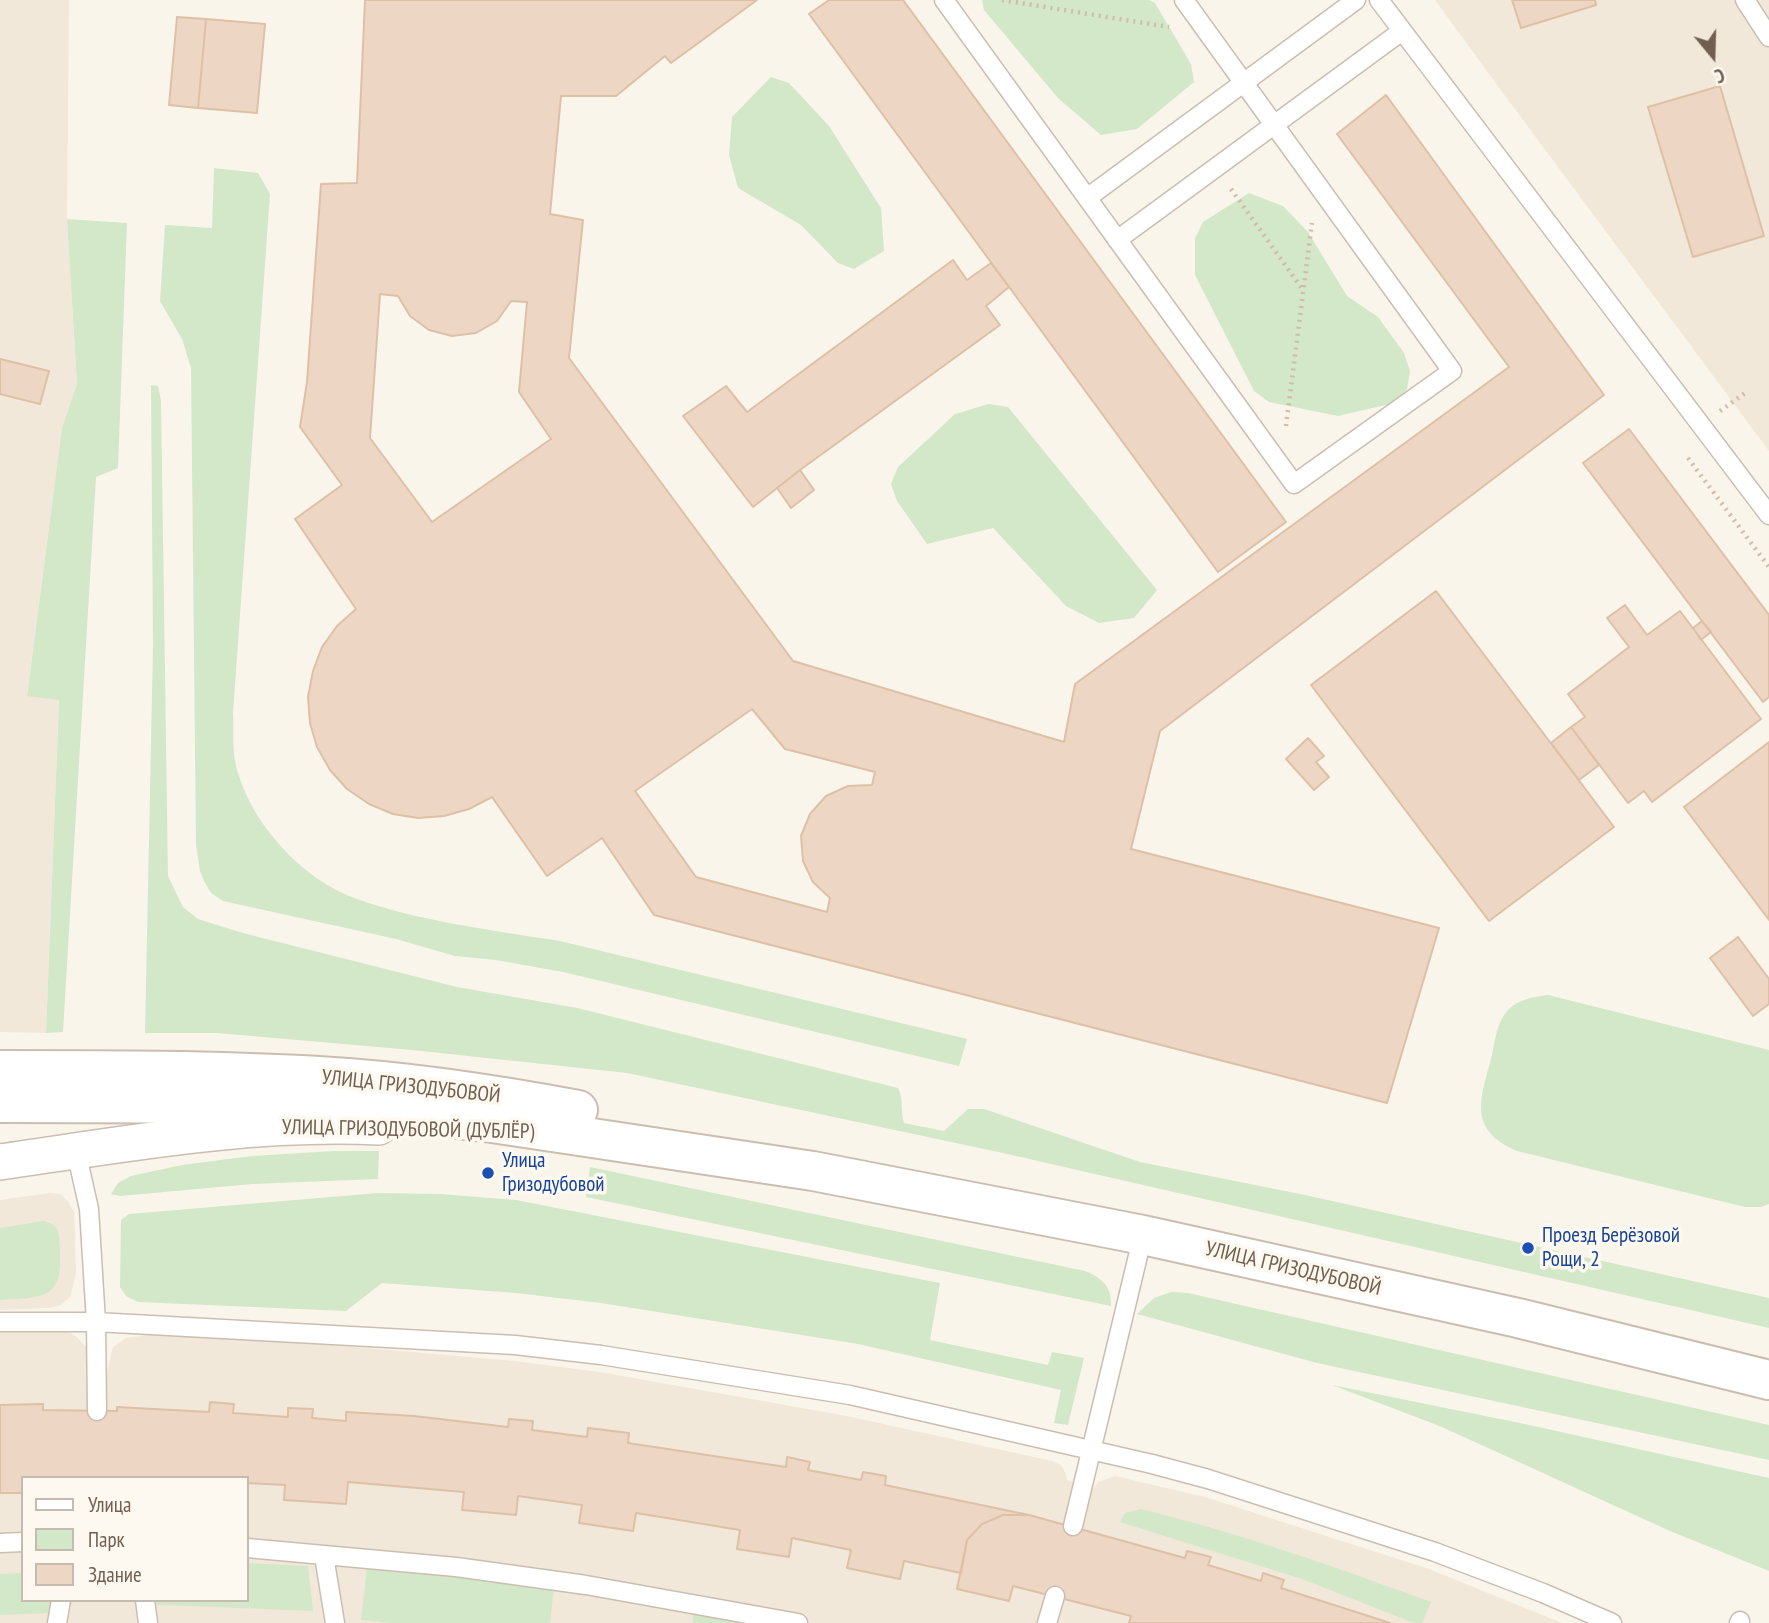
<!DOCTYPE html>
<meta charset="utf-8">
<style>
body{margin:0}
#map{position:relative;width:1769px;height:1623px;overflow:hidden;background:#faf5ea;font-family:"PT Sans Narrow",sans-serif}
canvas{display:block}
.legend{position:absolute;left:21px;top:1476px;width:228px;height:126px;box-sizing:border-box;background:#fdf9f0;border:2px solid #c5bbb0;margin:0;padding:9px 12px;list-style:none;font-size:21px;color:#725f50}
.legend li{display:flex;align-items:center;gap:14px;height:35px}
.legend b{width:35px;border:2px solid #c5bbb0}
.north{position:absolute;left:1678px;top:21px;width:70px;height:70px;-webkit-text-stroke:5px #fdf9f0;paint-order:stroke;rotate:161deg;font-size:19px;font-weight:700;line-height:28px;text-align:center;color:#725f50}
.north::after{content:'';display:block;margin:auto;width:24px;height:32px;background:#725f50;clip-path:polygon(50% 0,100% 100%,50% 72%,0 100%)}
</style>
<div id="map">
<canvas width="1769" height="1623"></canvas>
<ul class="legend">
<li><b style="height:9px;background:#fff"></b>Улица</li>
<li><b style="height:19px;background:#d3e7c9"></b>Парк</li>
<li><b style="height:19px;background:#edd7c4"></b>Здание</li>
</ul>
<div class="north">С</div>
</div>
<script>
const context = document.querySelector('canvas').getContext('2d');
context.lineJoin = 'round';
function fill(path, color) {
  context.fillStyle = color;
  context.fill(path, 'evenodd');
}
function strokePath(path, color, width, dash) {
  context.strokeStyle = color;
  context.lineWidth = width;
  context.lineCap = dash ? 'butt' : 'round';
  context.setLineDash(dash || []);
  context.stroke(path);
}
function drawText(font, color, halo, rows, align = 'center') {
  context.font = font + ' "PT Sans Narrow",sans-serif';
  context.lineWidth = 7;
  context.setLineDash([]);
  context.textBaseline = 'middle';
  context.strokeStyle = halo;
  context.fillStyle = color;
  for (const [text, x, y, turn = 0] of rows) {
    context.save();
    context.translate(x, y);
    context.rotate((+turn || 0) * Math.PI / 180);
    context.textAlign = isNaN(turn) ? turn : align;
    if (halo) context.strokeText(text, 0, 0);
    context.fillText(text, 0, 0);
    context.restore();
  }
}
const residential = new Path2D(`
 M0,0H69L67,219L77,384L62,428L27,695L59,699L46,1033L0,1032Z
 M1435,0H1769V451L1497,85Z
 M50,1193L60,1194L68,1201L74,1212L76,1274L70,1297L61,1305L49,1308L0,1310V1200Z
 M0,1328L65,1330L77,1337L86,1347L91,1374L106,1375L113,1347L126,1338L155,1334L344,1346L514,1361L600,1372L847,1416L1052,1461L1061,1465L1066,1474L1067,1480L1094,1488L1098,1482L1115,1476L1205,1497L1429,1569L1562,1623H0ZM23,1478H247V1600H23Z`);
const green = new Path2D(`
 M982,0H1149L1155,3L1191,64L1194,82L1137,129L1101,135L1058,98L984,10Z
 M771,77L789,83L829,126L881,208L884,251L854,269L838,263L801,225L738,188L729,155L732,117Z
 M214,168L258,173L270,194L233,713C234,728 232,746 235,761C247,819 300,879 357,899C418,921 496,931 560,941L967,1039L959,1066L563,972L496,960L455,956L396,939L223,901L211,893L205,883L200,871L196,845L191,368L182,339L160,301L165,225L212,228Z
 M1249,193L1283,206L1308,232L1347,296L1378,317L1404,353L1410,371L1407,389L1394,403L1338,416L1269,402L1254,391L1195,275V238L1203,222Z
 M67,219L127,223L118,468L96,477L63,1032L46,1033L59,700L27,696L62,428L77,384Z
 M151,385L158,386L161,400L168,876L183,907L198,919L243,933L457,987L577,1008L898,1088C904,1099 900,1111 904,1123L944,1131L968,1109H984L1140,1162L1305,1195L1769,1298V1328L1003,1153L627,1073L412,1050L217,1033H145L153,646Z
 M989,404L1008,407L1157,590L1134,618L1099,623L1066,606L993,528L927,544L897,501L891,484L898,467L955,414Z
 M1548,995L1769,1050V1204L1761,1207H1745L1517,1151C1466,1129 1481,1098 1492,1055C1495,1040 1497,1022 1508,1010C1519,999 1533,997 1548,995Z
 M334,1151H379L378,1179L252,1184L120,1196L111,1194L118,1183L131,1176L182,1165L252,1156Z
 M590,1167L1085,1271C1102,1278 1112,1286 1111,1306L586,1197Z
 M378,1193L440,1194L516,1200L940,1283L930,1340L1048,1365L1052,1352L1084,1358L1068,1425L1054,1423L1061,1390L858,1344L601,1303L516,1293L382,1283L346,1311L138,1302L126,1296L120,1287L121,1220L129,1214Z
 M44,1221L52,1224L58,1230C60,1241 60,1252 60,1263C60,1303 30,1297 0,1300V1228Z
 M1171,1292L1188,1293L1769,1425V1460L1317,1363L1137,1314L1154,1298Z
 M1332,1385L1525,1424L1769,1478V1571L1670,1531L1442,1427Z
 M1141,1509C1240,1533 1335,1567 1431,1602L1422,1623H1414L1302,1579L1120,1522L1125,1513Z
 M247,1563L308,1566L313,1611L139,1604L127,1600H247Z
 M367,1568L554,1587L550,1623H393L361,1620Z
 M23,1573V1600H51L48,1613L0,1615V1574Z
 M693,1612L756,1623H693Z`);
const building = new Path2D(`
 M365,0H757L671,63L665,56L616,96H561L550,214L583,220L569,358L793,661L1064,742L1075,684L1509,367L1337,134L1386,95L1604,395L1160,731L1131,849L1439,928L1387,1103L654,915L602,838L547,876L492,797L469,809L444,816L418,818L393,814L369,804L347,789L330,770L317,747L310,723L308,697L313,671L322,647L337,626L356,609L295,519L342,485L300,427L307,382L321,184L357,183ZM380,294L398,296L410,316L429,330L452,336L476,333L497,321L511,301L527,302L519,392L551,439L432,522L370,438ZM752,709L785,749L875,772L872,785L848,786L826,796L810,814L801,836L803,861L813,882L830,898L827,912L696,877L635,791Z
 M829,0H903L1286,522L1218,572L809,14Z
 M1512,0H1595L1596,5L1521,28Z
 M177,17L206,19L198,108L169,105Z
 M206,19L265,24L257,113L198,108Z
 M1720,86L1764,236L1693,257L1648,107Z
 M953,260L967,280L991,263L1009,287L986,306L1000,325L800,470L753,507L683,416L726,386L747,412Z
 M0,359L49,371L40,404L0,394Z
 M1629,429L1769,615V697L1763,702L1583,463Z
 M800,470L814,490L791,508L777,488Z
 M1436,591L1614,827L1489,921L1311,685Z
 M1625,605L1647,635L1680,611L1761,719L1652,802L1644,791L1628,803L1571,727L1585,717L1568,694L1629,647L1607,618Z
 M1702,621L1711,632L1701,640L1693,628Z
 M1571,727L1599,765L1579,780L1551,743Z
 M1308,738L1324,756L1316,762L1329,777L1314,790L1286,759Z
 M1769,742V920L1684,807Z
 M1738,937L1769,979V1004L1753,1016L1710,958Z
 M210,1402L234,1404L233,1413L288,1417V1408L313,1409L312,1418L346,1421V1412L414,1416L508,1427L509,1419L533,1421L532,1430L587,1437L588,1428L629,1433L628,1443L786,1467L787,1457L810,1462L808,1470L861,1480L863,1472L886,1476L885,1485L1029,1515H1003L982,1524L967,1540L961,1573L904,1561L900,1579L847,1568L851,1550L792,1538L789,1557L737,1549L740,1530L636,1513L633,1531L579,1523L582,1505L518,1496L516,1515L462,1510L464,1492L348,1482L346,1504L284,1500L285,1485L247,1483V1478H23V1493H0V1405L43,1404V1410L117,1411V1407L209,1412Z
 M1003,1515H1029L1185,1558L1187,1551L1211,1557L1208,1565L1261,1581L1263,1573L1284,1580L1281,1588L1390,1623H1129L1131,1616L1013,1586L1009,1601L957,1589L967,1540L982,1524Z`);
const path = new Path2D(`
 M1002,0L1169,27
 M1231,189L1303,290
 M1720,411L1745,393
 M1286,426L1312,223
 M1688,458L1769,567`);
const service = new Path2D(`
 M944,0L1294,484L1452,371L1184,0
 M1379,0L1769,515
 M1745,0L1769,37
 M1087,198L1356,0
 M1117,240L1402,31
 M76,1151L89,1209L96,1322L97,1411
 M0,1322H96L515,1345L601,1355L850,1395L1152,1464L1208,1479L1435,1552L1543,1593L1612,1623
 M1073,1526L1143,1235
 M0,1543L23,1542
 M247,1548L456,1567L586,1585L798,1623
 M324,1556L335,1623
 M145,1600L148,1623
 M57,1623L61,1600
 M1047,1623L1055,1596
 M1739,1623L1740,1621`);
const minor = new Path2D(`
 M0,1162C126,1144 251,1121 379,1127`);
const tertiary = new Path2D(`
 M0,1070C106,1070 213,1070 319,1076C406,1081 493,1094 578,1110
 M0,1103L321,1104L492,1123L813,1171L1143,1235L1518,1318L1769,1380`);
const markers = [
 [488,1173,7,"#1a4fb4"],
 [1528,1248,7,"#1a4fb4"]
];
const streetNames = [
 ["УЛИЦА ГРИЗОДУБОВОЙ",411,1087,6],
 ["УЛИЦА ГРИЗОДУБОВОЙ (ДУБЛЁР)",408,1130,1],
 ["УЛИЦА ГРИЗОДУБОВОЙ",1293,1269,13]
];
const transitNames = [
 ["Улица",502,1161],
 ["Гризодубовой",502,1185],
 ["Проезд Берёзовой",1542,1236],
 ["Рощи, 2",1542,1260]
];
fill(residential, '#f1e8d9');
fill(green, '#d3e7c9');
fill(building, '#edd7c4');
strokePath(building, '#ddc0a6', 2);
strokePath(service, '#cbbeb1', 21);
strokePath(minor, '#cbbeb1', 38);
strokePath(tertiary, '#cbbeb1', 42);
strokePath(path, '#d2bba7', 4.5, [2, 5]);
strokePath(service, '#fff', 18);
strokePath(minor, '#fff', 35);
strokePath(tertiary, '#fff', 38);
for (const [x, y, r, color] of markers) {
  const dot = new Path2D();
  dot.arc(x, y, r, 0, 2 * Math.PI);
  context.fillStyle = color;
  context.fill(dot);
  strokePath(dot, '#fdf9f0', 2.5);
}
drawText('21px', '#725f50', '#fdf9f0', streetNames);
drawText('21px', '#164399', '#fdf9f0', transitNames, 'left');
</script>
